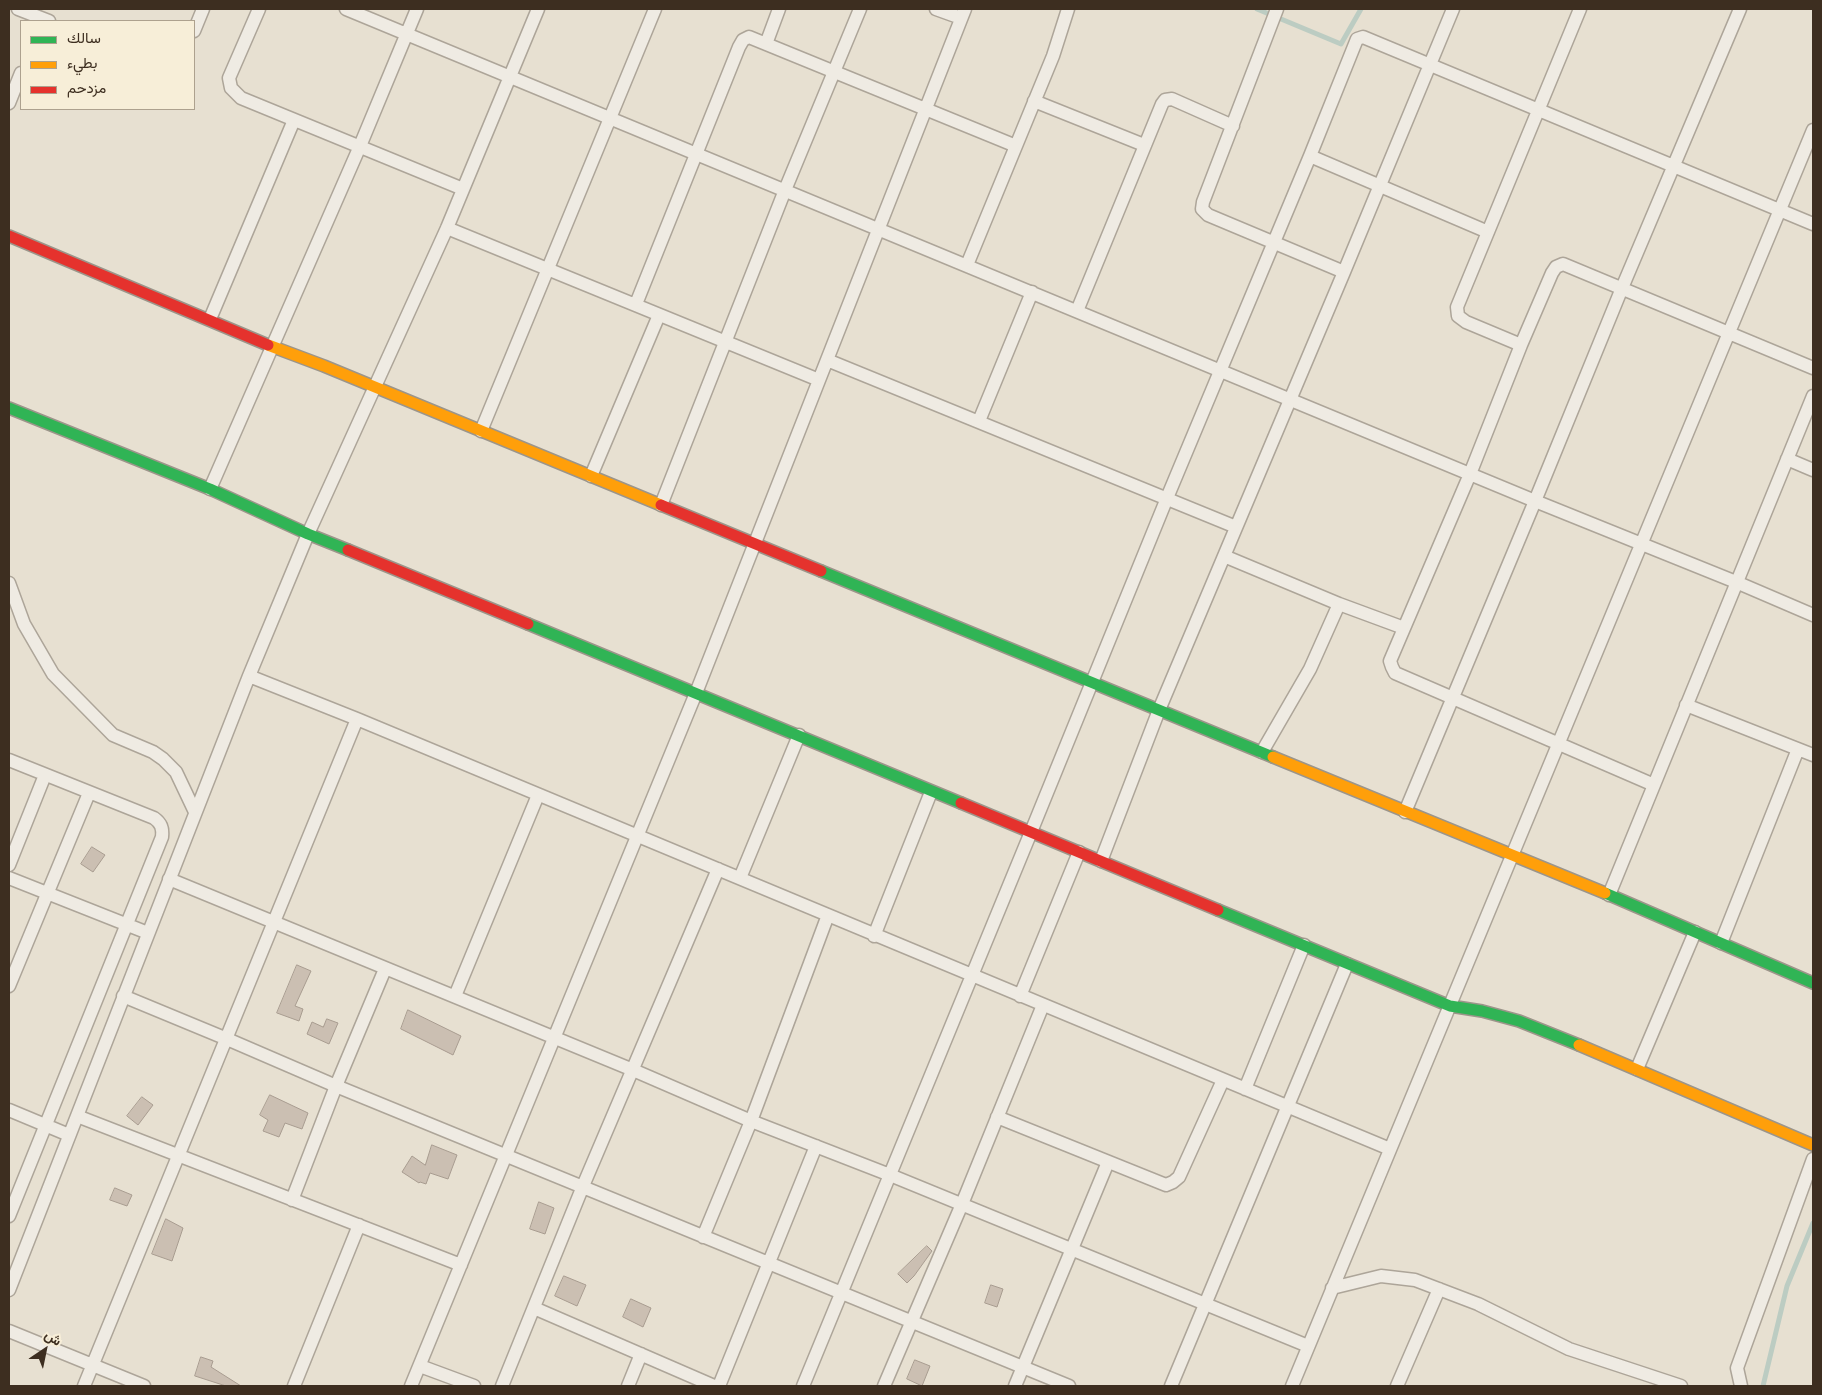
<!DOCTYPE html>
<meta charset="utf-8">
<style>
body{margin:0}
#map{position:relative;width:1822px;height:1395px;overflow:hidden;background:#e7e0d1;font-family:Merriweather,Vazirmatn,serif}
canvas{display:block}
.frame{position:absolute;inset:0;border:10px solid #3d2e20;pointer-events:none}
.legend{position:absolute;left:20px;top:20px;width:175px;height:90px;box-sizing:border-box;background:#f7eed8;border:1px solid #ada18e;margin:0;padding:6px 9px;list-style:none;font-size:15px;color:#3d2e20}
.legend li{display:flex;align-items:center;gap:10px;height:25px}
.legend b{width:25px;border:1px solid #ada18e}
.north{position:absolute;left:20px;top:1325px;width:50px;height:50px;-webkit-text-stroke:4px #f7eed8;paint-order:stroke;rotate:34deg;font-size:14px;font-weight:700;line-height:20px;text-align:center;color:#3d2e20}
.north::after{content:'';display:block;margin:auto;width:18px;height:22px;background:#3d2e20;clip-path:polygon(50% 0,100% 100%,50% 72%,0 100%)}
</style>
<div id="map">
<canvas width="1822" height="1395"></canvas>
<div class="frame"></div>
<ul class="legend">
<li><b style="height:6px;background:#30b455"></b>سالك</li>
<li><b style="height:6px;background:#ff9f0a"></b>بطيء</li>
<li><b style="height:6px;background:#e5322d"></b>مزدحم</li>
</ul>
<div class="north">ش</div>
</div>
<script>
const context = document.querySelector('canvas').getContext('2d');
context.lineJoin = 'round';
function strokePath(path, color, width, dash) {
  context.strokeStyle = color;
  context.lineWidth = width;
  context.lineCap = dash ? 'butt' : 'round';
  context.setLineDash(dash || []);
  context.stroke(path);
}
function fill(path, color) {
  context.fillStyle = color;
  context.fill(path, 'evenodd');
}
const stream = new Path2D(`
 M1257,9L1341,44L1361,9
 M1763,1386L1787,1286L1813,1223`);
const building = new Path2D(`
 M92,847L105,855L93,872L81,864Z
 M297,965L311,971L295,1006L303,1009L299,1021L277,1013Z
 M408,1010L461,1036L453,1055L401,1029Z
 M327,1019L338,1023L329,1044L307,1034L312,1022L323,1027Z
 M270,1095L308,1113L302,1129L285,1123L279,1137L263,1131L268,1120L260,1115Z
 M142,1097L153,1105L138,1125L127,1116Z
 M432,1145L457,1155L448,1179L430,1173L426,1184L420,1182L419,1183L402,1172L412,1156L425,1165Z
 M115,1188L132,1195L127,1206L110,1200Z
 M539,1202L554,1208L545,1234L530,1229Z
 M166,1219L183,1228L172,1261L152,1254Z
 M927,1246L932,1251L914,1276L907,1283L898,1274Z
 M564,1276L586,1285L577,1306L555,1296Z
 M991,1285L1003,1289L997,1307L985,1303Z
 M631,1299L651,1308L643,1327L623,1317Z
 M201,1357L213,1361L211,1367L241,1386H226L195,1376Z
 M915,1360L930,1366L922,1386L907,1379Z`);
const street = new Path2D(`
 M18,9L49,21
 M259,9L229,78L231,88L241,98L463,189
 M346,9L1535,501L1736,582L1813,615
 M936,9L961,18
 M1277,9L1203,202L1202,209L1208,215L1344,272
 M194,31L203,9
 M766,44L779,9
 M1034,101L1144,145
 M9,103L21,73
 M1310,156L1488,232
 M447,228L819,380
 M967,265L1053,56L1068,9
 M636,304L739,47L743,40L749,37L1016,146
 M1077,311L1162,104L1165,100L1172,99L1233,126
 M210,319L294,120
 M1521,345L1466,322L1458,316L1457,307L1580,9
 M827,360L1236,527
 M979,421L1032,292
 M481,431L655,9
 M1787,459L1813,470
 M591,476L659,315
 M210,489L360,146L417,9
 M661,505L785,190L860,9
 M1224,556L1339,604L1310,669L1262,752
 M9,583L24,624L53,674L113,735L153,752L163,759L176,772L195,812
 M1339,604L1404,628
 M249,676L357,719L1390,1149
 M1686,705L1813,755
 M9,760L154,818C161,823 163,828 162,837L9,1216
 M1654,785L1395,673L1392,667L1390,661L1470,474L1521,345L1552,273L1556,267L1563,264L1813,368
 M1405,812L1535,501L1622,288L1740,9
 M1101,861L1159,710L1344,272L1453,9
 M9,865L45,775
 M9,878L148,933
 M740,878L799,735
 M169,879L633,1070L751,1121L890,1175L1308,1346
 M1609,895L1813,396
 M874,936L931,792
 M1721,943L1798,749
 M9,986L89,793
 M123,996L227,1039L336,1086L1069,1386
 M455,996L538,795
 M1020,996L1079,852
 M1637,1069L1695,932
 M1245,1089L1304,945
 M9,1110L69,1135
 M77,1116L461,1265
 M997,1117L1166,1185L1173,1182L1179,1177L1223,1080
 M292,1200L336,1086L385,969
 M703,1237L751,1121L828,915
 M1332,1288L1381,1276L1415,1280L1478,1304L1569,1349L1681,1386
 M9,1290L249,676L308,534L447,228L538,9
 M534,1308L714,1386
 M9,1331L144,1386
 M420,1366L474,1386
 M84,1386L357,719
 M294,1386L359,1225
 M411,1386L696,693L965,9
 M502,1386L583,1186L718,869
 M628,1386L641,1354
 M719,1386L816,1146
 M803,1386L1031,832L1167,498L1310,156L1357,39L1363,37L1813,224
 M884,1386L962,1204L1043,1005
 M1015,1386L1108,1162
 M1171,1386L1347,964
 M1292,1386L1813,130
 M1397,1386L1439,1289
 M1741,1386L1737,1368L1813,1159`);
const fast = new Path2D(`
 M9,408L210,489L308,534L348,550
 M821,571L1273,757
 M528,624L961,803
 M1605,893L1813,983
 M1218,910L1450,1006L1482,1011L1519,1021L1579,1045`);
const slow = new Path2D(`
 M268,345L324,366L661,505
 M1273,757L1605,893
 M1579,1045L1813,1145`);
const jam = new Path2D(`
 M9,236L268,345
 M661,505L821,571
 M348,550L528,624
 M961,803L1218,910`);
strokePath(stream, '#bcccc2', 5);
fill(building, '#cbbfb2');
strokePath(building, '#a89c90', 1);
strokePath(street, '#ada599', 15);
strokePath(fast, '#9c958a', 14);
strokePath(slow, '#9c958a', 14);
strokePath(jam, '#9c958a', 14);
strokePath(street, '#efebe3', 12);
strokePath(fast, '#30b455', 11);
strokePath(slow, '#ff9f0a', 11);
strokePath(jam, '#e5322d', 11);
</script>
